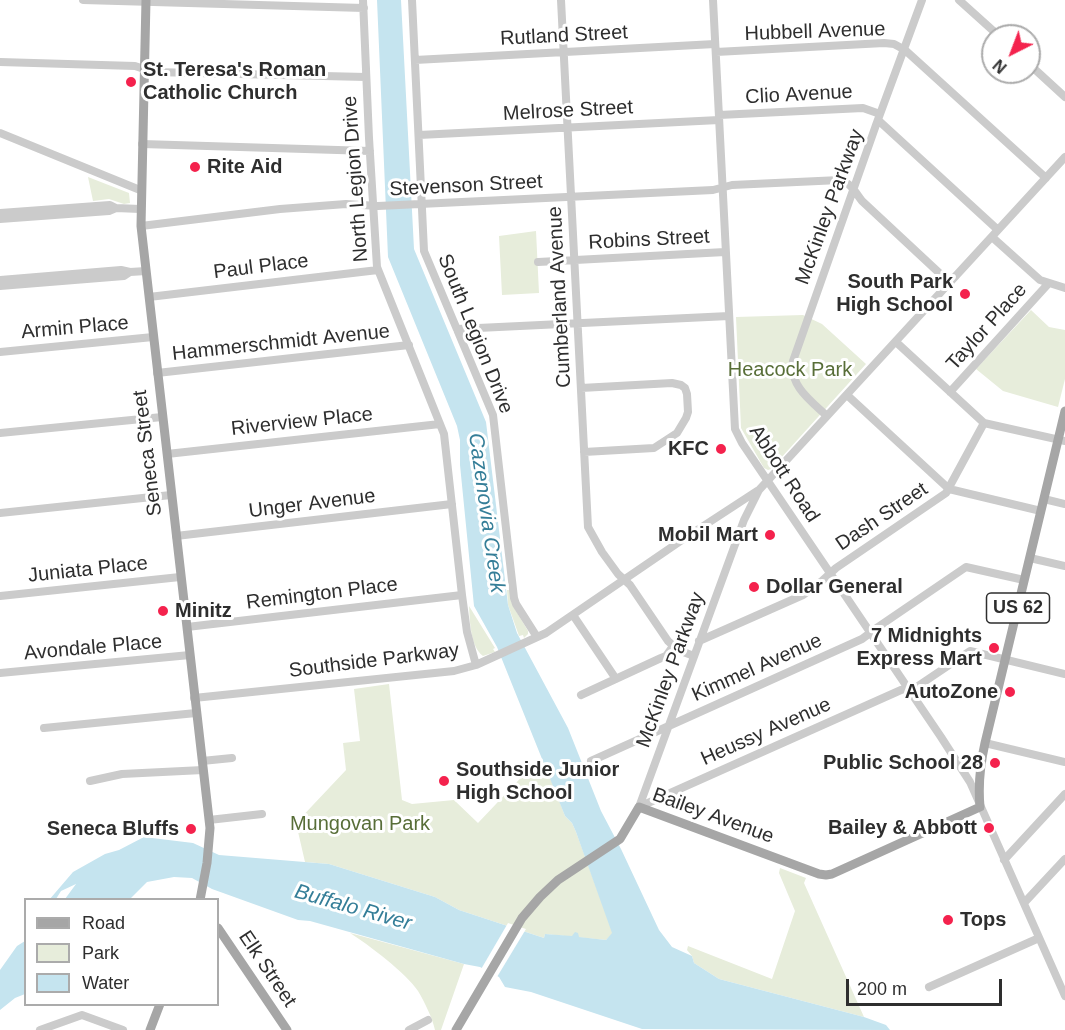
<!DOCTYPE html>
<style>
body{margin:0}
#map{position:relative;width:1065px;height:1030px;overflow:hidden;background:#fff;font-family:Helvetica,sans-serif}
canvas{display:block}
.legend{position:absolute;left:24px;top:898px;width:195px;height:108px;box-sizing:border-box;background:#fff;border:2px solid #ababab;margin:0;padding:8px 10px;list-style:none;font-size:18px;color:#2e2e2e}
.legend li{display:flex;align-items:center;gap:12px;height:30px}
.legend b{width:30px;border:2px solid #ababab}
.north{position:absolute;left:981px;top:24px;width:60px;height:60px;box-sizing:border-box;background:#fff;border:2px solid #ababab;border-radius:50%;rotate:222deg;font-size:16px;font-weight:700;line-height:24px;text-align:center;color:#2e2e2e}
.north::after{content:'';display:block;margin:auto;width:21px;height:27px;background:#f4224d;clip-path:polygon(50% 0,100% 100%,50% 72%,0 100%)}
.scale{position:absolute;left:846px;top:979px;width:156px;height:27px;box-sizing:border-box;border:3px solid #2e2e2e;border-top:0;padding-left:8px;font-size:18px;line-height:21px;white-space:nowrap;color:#2e2e2e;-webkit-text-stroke:4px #fff;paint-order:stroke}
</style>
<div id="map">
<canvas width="1065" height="1030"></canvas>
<ul class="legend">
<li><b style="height:8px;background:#a6a6a6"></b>Road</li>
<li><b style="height:16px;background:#e7eddb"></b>Park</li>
<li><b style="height:16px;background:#c5e4ef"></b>Water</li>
</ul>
<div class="north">N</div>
<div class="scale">200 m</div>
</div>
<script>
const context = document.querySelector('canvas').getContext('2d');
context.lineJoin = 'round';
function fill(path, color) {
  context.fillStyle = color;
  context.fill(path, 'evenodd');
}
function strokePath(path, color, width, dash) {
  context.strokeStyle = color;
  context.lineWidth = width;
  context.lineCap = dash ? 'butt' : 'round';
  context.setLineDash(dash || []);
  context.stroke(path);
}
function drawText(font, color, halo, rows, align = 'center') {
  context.font = font + ' Helvetica,sans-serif';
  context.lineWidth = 6;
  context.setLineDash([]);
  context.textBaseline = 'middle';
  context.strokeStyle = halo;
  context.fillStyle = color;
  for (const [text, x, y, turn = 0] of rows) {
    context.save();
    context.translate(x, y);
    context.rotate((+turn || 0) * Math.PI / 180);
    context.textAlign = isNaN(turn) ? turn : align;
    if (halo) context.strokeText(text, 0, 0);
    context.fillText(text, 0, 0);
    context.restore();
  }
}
const green = new Path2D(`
 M88,177L129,193L130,203L124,204L109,199L93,201Z
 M536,231L539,293L502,295L499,236Z
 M1031,310L1049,327L1065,330V379L1058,407L1003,391L976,369Z
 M803,315L822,324L866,364L771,469L768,470L764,468L741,428L736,317Z
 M507,590H510L512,604L528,631V634L524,638L523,635L519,636L518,633L508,605Z
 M469,606L495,648L493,649L495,652L483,656C470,646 470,621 469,606Z
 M389,684L402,800L412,804L454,800L478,823L532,766L543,759L565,816L572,823L576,832L613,933L606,940L545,934L544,938L459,910L435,897L329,864L305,862L296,823L346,770L343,743L360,741L354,689Z
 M780,868L806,878L804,883L864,1017L719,979L694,963L692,956L687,950L688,946L772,979L795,911L779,873Z
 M350,933L464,964L441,1030H435C432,1017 425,1003 418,991C406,973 369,945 350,933Z`);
const water = new Path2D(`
 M377,0H401L414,249L486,422L508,605L517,633L568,728L601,811L621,849L659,930L672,947L692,956L694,963L719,979L864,1017L886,1025L890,1030L642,1029L531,992L505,987L499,977L480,967L464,964L310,921L298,920L212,889L192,878L174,877L147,882L130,899H65L76,884L61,891L56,899L49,900L73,872L105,854L119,850L144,837L193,843L219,855L329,864L435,897L459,910L544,938L545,934L572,936L575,932L578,933L579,937L606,940L612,933L576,832L572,823L565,816L497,647L474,606L460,465V440L457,426L388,257Z
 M25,941V994L15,998L0,1010V970L17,946Z`);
const pier = new Path2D(`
 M508,923L526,929L497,977L480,971Z`);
const minor = new Path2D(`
 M83,0L364,8
 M363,0L369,138L377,267L444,434L462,595L467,632L476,665
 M412,0L424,251L493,415L514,598L516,604L537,637
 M561,0L588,527L602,552L618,574L630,585L668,641L678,650L694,656
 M713,0L735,429L742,443L941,737L970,782L1065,996
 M959,0L999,36
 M716,52L884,43L894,44L905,50L1046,178
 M415,60L715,44
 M0,62L135,66L153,72L366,77
 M1029,64L1065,97
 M719,115L863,108L880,114
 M878,120L998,230
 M0,133L140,190
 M419,135L719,120
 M142,144L370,151
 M0,213L110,205L116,208
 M0,219L109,211L116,208L140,209
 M141,226L280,209L346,204L378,206L713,190L732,185L840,180C851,183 855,192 862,201L950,283
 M992,237L1040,280L1065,288
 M538,262L725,252
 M0,280L121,270L130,272
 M0,286L124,276L130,272L146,271
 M149,297L378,270
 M457,329L729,316
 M896,342L984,423L1065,441
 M0,352L153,337
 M157,373L409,345
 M581,388L672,383L681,385L685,388L687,394L688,412L686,418L677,433L654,448L584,452
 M950,392L1048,284
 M847,395L949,489L1041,511
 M827,416C811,401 789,386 793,361L876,125L922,0
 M0,433L162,417
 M167,454L440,424
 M1044,499L1065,504
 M0,513L171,495
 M176,536L452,504
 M1030,558L1065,566
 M0,596L180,577
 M573,615L616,679
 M187,627L462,595
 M699,641L803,595L822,581L836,568L946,493L984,423
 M0,673L190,655
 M581,695L661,658L666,656L673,646
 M194,698L454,671L476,665L546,633L682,540L757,491
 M44,728L196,713
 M985,743L1065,762
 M202,761L232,758
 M591,761L862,639L878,627L966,567L1024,580
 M90,781L122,774L203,770
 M639,807L744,520L759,490L1065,157
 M639,807L901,690L918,686L970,651L1065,674
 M209,820L262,814
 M1004,860L1065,794
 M1024,903L1065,859
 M929,987L1039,938
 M40,1030L82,1015L123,1030
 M409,1030L428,1020`);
const major = new Path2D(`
 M146,0L141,226L210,828L207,863L200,900
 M218,928L287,1030
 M150,1030L160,1004
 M456,1030L522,918L540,897L558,880L620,839L639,807L819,874L826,875L832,874L980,807C978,785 980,765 985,743L1065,411`);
const markers = [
 [131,82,6,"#f4224d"],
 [195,167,6,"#f4224d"],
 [965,294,6,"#f4224d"],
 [721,449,6,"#f4224d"],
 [770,535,6,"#f4224d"],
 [754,587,6,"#f4224d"],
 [163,611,6,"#f4224d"],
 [994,648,6,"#f4224d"],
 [1010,692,6,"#f4224d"],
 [995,763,6,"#f4224d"],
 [444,781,6,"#f4224d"],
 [989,828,6,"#f4224d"],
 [191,829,6,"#f4224d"],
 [948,920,6,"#f4224d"]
];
const shields = [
 [1018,608,63]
];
const shieldNames = [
 ["US 62",1018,608]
];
const streetNames = [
 ["Hubbell Avenue",815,32,-2],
 ["Rutland Street",564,36,-3],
 ["Clio Avenue",799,95,-3],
 ["Melrose Street",568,111,-3],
 ["North Legion Drive",356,179,-94],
 ["Stevenson Street",466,186,-3],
 ["McKinley Parkway",830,207,-70],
 ["Robins Street",649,240,-3],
 ["Paul Place",261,267,-7],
 ["Cumberland Avenue",560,297,-93],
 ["Taylor Place",987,327,-48],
 ["Armin Place",75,328,-5],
 ["South Legion Drive",475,334,68],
 ["Hammerschmidt Avenue",281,343,-6],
 ["Riverview Place",302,422,-6],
 ["Seneca Street",148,453,-97],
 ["Abbott Road",784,474,57],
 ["Unger Avenue",312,504,-7],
 ["Dash Street",882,517,-34],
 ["Juniata Place",88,570,-6],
 ["Remington Place",322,594,-7],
 ["Avondale Place",93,648,-5],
 ["Southside Parkway",374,661,-7],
 ["Kimmel Avenue",757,668,-24],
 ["McKinley Parkway",671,670,-70],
 ["Heussy Avenue",766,732,-24],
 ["Bailey Avenue",713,816,20],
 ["Elk Street",267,969,56]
];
const poiNames = [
 ["St. Teresa's Roman",143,70,"left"],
 ["Catholic Church",143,93,"left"],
 ["Rite Aid",207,167,"left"],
 ["South Park",953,282],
 ["High School",953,305],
 ["KFC",709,449],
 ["Mobil Mart",758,535],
 ["Dollar General",766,587,"left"],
 ["Minitz",175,611,"left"],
 ["7 Midnights",982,636],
 ["Express Mart",982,659],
 ["AutoZone",998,692],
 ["Public School 28",983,763],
 ["Southside Junior",456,770,"left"],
 ["High School",456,793,"left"],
 ["Bailey & Abbott",977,828],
 ["Seneca Bluffs",179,829],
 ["Tops",960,920,"left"]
];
const parkNames = [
 ["Heacock Park",790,370],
 ["Mungovan Park",360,824]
];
const waterNames = [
 ["Cazenovia Creek",486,513,82],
 ["Buffalo River",353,908,16]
];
fill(green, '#e7eddb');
fill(water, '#c5e4ef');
fill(pier, '#fff');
strokePath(minor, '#cbcbcb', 8);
strokePath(major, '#a6a6a6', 9);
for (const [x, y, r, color] of markers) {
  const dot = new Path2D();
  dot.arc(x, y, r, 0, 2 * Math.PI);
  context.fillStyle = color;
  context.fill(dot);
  strokePath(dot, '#fff', 2);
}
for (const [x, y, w] of shields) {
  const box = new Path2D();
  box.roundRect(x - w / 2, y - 15, w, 30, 4.5);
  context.fillStyle = '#fff';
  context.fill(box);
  strokePath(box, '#2e2e2e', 1.5);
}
drawText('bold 18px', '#2e2e2e', null, shieldNames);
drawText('20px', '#2e2e2e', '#fff', streetNames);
drawText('bold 20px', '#2e2e2e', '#fff', poiNames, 'right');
drawText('20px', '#586e38', '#fff', parkNames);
drawText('italic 21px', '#357e98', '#fff', waterNames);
</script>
